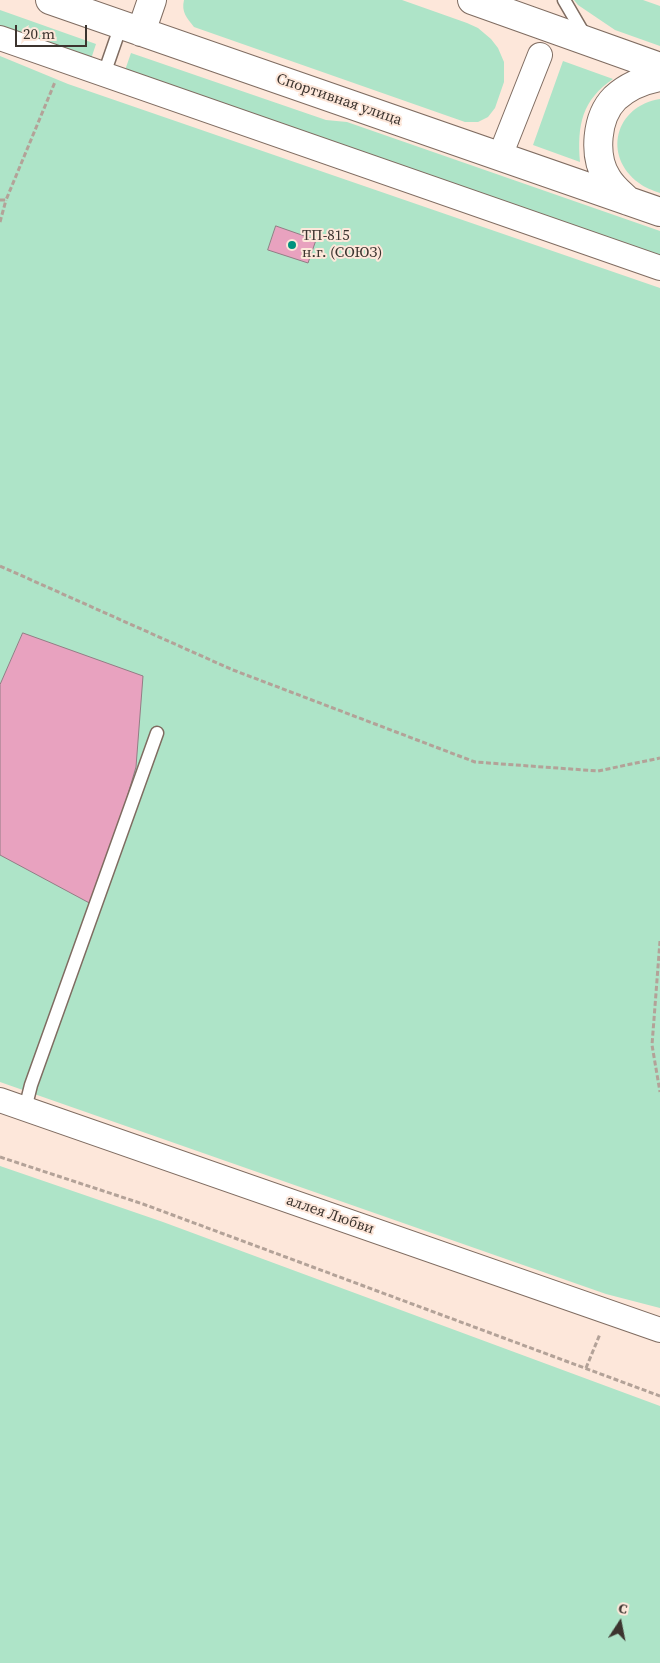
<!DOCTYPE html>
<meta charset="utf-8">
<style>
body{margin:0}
#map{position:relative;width:660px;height:1663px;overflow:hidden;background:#fde7da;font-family:"Source Serif 4",serif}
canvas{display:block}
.north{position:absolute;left:595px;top:1598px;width:50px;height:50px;-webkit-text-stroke:4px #fde7da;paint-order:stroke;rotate:11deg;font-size:14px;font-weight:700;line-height:20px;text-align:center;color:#3c342f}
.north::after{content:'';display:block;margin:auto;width:18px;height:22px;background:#3c342f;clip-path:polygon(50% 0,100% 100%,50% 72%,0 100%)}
.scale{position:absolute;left:15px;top:25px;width:72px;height:22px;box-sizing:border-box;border:2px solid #3c342f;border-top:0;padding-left:6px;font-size:15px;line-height:18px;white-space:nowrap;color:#3c342f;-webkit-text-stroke:4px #fde7da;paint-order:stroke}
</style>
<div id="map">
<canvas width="660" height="1663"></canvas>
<div class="north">С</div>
<div class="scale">20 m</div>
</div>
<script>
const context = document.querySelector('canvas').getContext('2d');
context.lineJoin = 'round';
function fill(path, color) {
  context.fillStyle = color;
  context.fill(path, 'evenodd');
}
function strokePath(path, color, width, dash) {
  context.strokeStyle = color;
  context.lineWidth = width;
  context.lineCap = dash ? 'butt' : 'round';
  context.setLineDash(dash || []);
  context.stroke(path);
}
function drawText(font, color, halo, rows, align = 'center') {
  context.font = font + ' "Source Serif 4",serif';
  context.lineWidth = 4;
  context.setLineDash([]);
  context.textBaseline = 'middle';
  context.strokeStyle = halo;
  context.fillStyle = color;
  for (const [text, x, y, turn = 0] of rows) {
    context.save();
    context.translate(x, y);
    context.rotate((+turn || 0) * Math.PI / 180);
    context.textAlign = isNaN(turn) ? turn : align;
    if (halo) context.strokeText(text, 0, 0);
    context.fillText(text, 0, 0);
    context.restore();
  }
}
const green = new Path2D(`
 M184,0H402L467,23L478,28L491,39L498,48L504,62V82L495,108L488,117L478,122H465L194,27C187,18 181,12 184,0Z
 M574,0H643L660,6V46L615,30L578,5Z
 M0,10L96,44L90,62L0,31Z
 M131,53L326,120L347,122L660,231V262L123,76Z
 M0,56L68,84L660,288V1308L606,1294L0,1082Z
 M563,61L613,79C582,100 577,125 580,162L533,145Z
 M660,99V193C652,190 645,188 639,183C602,156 615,106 660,99Z
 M0,1166L163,1222L660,1406V1663H0Z`);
const building = new Path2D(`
 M276,226L316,240L308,263L268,250Z
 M23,633L143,676L136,767L95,906L0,855V685Z`);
const path = new Path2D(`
 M0,200H6L55,82
 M0,222L6,200
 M0,566L233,670L475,762L598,771L660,758
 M660,941L652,1045L660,1092
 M0,1157L143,1204L660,1396
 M586,1368L600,1334`);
const service = new Path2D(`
 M564,0L585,36
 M104,74L121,25
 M25,1109L31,1085L157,733`);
const minor = new Path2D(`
 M0,38L660,268
 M500,156L540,55
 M0,1100L660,1330`);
const primary = new Path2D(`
 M50,0L660,212
 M472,0L660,67
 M141,32L152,0
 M628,201C621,194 612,187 607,178C593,156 596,117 615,98C628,86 643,80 660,77`);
const markers = [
 [292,245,5,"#00927e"]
];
const streetNames = [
 ["Спортивная улица",339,100,19],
 ["аллея Любви",330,1215,19]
];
const poiNames = [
 ["ТП-815",302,236],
 ["н.г. (СОЮЗ)",302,253]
];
fill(green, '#aee4c8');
fill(building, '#e8a2bf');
strokePath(building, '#937d85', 1);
strokePath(service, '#7f6c61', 15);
strokePath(minor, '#7f6c61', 26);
strokePath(primary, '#7f6c61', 30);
strokePath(path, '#b3a298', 3, [5, 2.5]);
strokePath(service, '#fff', 12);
strokePath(minor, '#fff', 24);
strokePath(primary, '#fff', 28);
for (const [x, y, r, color] of markers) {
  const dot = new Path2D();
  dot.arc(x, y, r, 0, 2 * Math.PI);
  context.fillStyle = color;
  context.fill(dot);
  strokePath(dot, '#fde7da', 2);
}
drawText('15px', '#3c342f', '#fde7da', streetNames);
drawText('15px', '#3c342f', '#fde7da', poiNames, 'left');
</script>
